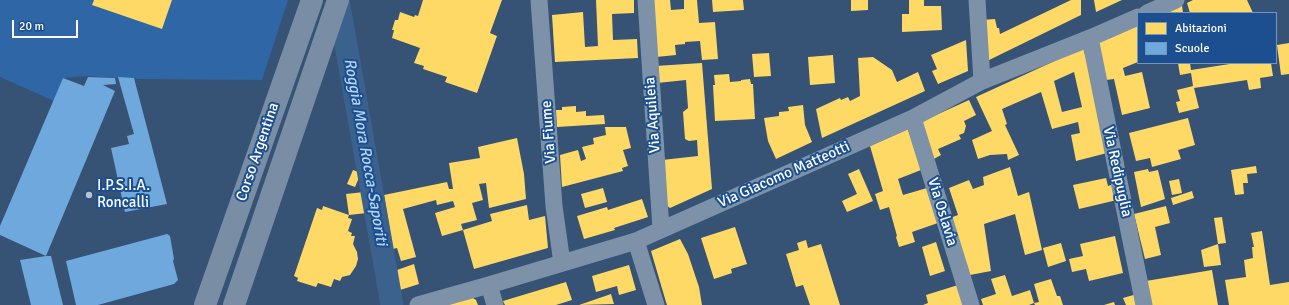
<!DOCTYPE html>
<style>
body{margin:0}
#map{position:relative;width:1289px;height:305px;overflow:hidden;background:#365274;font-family:Signika,sans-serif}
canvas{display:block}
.legend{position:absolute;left:1137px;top:12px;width:140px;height:52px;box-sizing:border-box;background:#1b4f8f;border:1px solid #7695bc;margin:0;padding:5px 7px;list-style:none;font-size:12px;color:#fff}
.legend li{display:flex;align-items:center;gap:8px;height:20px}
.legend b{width:20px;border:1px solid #7695bc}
.scale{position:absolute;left:12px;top:20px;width:66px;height:18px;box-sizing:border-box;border:2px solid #fff;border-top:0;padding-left:5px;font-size:12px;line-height:14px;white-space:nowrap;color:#fff;-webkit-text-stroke:3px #1b4f8f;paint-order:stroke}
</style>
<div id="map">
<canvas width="1289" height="305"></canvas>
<ul class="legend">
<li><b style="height:11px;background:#ffd966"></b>Abitazioni</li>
<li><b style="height:11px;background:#6fa8dc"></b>Scuole</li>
</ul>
<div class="scale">20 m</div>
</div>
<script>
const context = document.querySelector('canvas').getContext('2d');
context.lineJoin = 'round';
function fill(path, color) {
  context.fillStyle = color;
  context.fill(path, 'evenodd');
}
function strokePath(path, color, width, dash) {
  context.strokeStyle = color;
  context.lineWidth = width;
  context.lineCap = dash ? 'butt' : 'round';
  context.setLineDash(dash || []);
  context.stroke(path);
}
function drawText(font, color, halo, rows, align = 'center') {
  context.font = font + ' Signika,sans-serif';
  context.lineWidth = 4;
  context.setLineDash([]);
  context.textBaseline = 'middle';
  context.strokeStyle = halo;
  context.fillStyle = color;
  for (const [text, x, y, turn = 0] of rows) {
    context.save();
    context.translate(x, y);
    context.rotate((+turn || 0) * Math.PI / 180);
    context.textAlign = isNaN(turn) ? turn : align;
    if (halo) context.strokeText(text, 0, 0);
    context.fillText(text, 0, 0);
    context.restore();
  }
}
const green = new Path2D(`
 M0,0H288L262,80L138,79L86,76L63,78L54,101L0,77Z`);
const homes = new Path2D(`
 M94,0H172L162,29L92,5Z
 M423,0H502L490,33L497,36L477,93L445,82L447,77L423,69L424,66L414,63L420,48L392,38L394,30H392L395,20H398L400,12L414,17L415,15L418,16Z
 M596,0H634V13L612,14L613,40L637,39L638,58L555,62L552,15L583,12L585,47L598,46Z
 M652,0H670L671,10L684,9V0H697L699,23L715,22L718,59L702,60L700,41L685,42V44L675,45L676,55L656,57Z
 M712,0H743L744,10L713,12Z
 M851,0H868V10L851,11Z
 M909,0H924V6H941L942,30L902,32V14H909Z
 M1071,0H1081V15L983,63L982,20L995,19L997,28H999L1000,34Z
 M1094,0H1122L1096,12Z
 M1193,0H1247L1253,13H1190L1187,3Z
 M1182,5L1183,13H1165Z
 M1138,25V62L1123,68L1125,76L1142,72L1150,108L1122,115L1114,79L1106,80L1098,43Z
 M966,40L968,71L938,84L932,71L937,69L931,55Z
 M1289,43V74L1281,75L1277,45Z
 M1083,48L1089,68L1107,153L1076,161L1071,135L1080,133L1078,122L1052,129L1041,92L1002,109L1007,124L1005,125L1019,155L1008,160L1007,154L990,155L978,159L972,140L992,131L976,97ZM1074,72L1082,107L1062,112L1054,81Z
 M769,53L771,76L754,77L752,54Z
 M833,55L835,83L810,85L808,57Z
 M873,57L892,70L897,82L918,72L925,91L822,138L816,109L840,98L841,100L848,97L850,101L860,96L858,58Z
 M702,63L712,189L670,208L665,204L662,160L698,156L697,140L689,141L685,139L683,112L688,108L686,80L657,83L655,66Z
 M1178,63H1190L1191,70L1236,63H1271L1273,76L1260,78L1261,88L1249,90L1247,80L1194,88L1199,108L1179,113L1176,102L1180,101L1177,90L1193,86L1191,73L1180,75Z
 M729,74L730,82L741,81V80L750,79L751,84H753L755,119L715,121L713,85H715L714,75Z
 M969,100L976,115L964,121L966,126L964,133L959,135L961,139L938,149L941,155L932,160L920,127L923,121Z
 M803,105L805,125L812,142L776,159L768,141L764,118L779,116V112L789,111L788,107Z
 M576,106V112L586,111V116L604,115L605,124L557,127L556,110H562V107Z
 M1188,118L1195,145L1178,150L1181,159L1152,167L1150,158L1136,161L1129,133Z
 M605,127H626L631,148L623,150L628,166L622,168L623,171L562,187L560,155L578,150L581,161L586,159L582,147L594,144L593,138L606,135Z
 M908,129L921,170L898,179L903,195L927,188L938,223L912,232L915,242L899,247L896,237L897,236L889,207L880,210L875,194L883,191L870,146Z
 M517,138L524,174L526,199L489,208L486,183L479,184L483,200L472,203L477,220L461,224L463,230L442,236L435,213L455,207L453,201L437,205L436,200L403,209L416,257L401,261L397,248L393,249L384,195L447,182L449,189H453L449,163L480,158L478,147Z
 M1256,166L1257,173L1247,174L1248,183H1243L1244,194L1235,195L1231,170Z
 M1010,167L1018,196L1029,192L1042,250L1025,255L1015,214L984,224L991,271L970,275L950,218L958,215L949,188L969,180L973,189L984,185L983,177Z
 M859,169L873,201L847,212L842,201L857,194L848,174Z
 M1148,169L1149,172L1158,170L1165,199L1141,207L1134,172Z
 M353,170L361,173L355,187L347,184Z
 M1106,178L1108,186L1114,184L1117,200L1079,209L1073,185Z
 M1179,179L1182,193L1172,195L1169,181Z
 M603,188L607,202L585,208L581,194Z
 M1192,191L1194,198L1173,205L1171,198Z
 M364,192L367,213L349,215L346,194Z
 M642,199L648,217L614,228L615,230L584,239L577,216L607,207L608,210Z
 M527,205L529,220L545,216L548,248L474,269L463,230L492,221L490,214Z
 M323,206L349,215L348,218L352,219L348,231L352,233L351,236H355L353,244L357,252L358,259L356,266L350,275L342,277L340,281L334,279L331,287L318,283L316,287L297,281L298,278L294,276L317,208L322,210Z
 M1166,206L1170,223L1155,227L1161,255L1145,259L1134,214Z
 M1222,217L1226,243L1218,244L1221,265L1204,267L1201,250L1218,244L1214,218Z
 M735,227L747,264L731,269L732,273L714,279L701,238Z
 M1262,231L1270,285L1289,282V305H1229L1225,280L1246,277L1244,260L1253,258L1252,247H1254L1251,233Z
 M1115,236L1123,273L1089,281L1086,269L1072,272L1069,259L1083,256L1080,244Z
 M680,239L688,254L699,287L702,305H667L666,302L651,251Z
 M806,240L808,248L821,244L840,305H810L803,285L796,287L786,254L799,250L797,243Z
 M936,242L945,271L930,276L922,247Z
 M1061,243L1066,261L1048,267L1043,248Z
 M414,264L419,284L400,290L397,270Z
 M629,265L636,290L619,295L617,286L596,292L592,276Z
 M1212,270L1218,305H1150L1146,281Z
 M1005,275L1012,296L1030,290L1034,303L1029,305H983L981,299L996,294L991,279Z
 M1051,279L1057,296H1060L1063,305H1035L1034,303L1039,302L1034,284Z
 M566,282L572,300L556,305H505L503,301Z
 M958,285L964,305H923L928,303L926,295Z
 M611,294L614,304L579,305Z
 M1137,294L1138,305H1126L1123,298Z
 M470,296L476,300L478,305H442Z
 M1114,302L1115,305H1104Z`);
const schools = new Path2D(`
 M88,77L115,78L116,84L103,85L115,91L46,256H51L63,305H31L20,260L46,256L0,235V226L63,78L84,86Z
 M118,77L134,78L167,204L125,212L111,148L129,144L127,136L134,134Z
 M167,234L170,236L174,259L173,261L178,280L174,284L98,305H76L66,261Z`);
const canal = new Path2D(`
 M338,0L392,305`);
const street = new Path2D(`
 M539,0L554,206L562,263
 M646,0L661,229
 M977,0L982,81
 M1147,13L1176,0
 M1090,38L1144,305
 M913,118L971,305
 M636,241L656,305
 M489,285L495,305
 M418,305L489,285L636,241L913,118L982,81L1090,38L1138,17`);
const secondary = new Path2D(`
 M205,305L312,0
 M234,305L338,0`);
const markers = [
 [89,195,4,"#b9c2ce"]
];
const streetNames = [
 ["Via Aquileia",653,115,-94],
 ["Via Fiume",549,132,-94],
 ["Corso Argentina",258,152,-71],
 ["Via Redipuglia",1117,172,78],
 ["Via Giacomo Matteotti",784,175,-24],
 ["Via Oslavia",942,212,73]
];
const poiNames = [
 ["I.P.S.I.A.",97,186],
 ["Roncalli",97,203]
];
const waterNames = [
 ["Roggia Mora Rocca-Saporiti",365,152,80]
];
fill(green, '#2f66a5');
fill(homes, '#ffd966');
fill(schools, '#6fa8dc');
strokePath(canal, '#3b618d', 23);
strokePath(street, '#7d92a8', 17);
strokePath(secondary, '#798da4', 22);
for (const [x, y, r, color] of markers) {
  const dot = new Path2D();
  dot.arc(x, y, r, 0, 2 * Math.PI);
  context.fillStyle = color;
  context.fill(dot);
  strokePath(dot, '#1b4f8f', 1.5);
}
drawText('15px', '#fff', '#1b4f8f', streetNames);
drawText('15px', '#fff', '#1b4f8f', poiNames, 'left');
drawText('italic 16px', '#b5d3f5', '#1b4f8f', waterNames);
</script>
